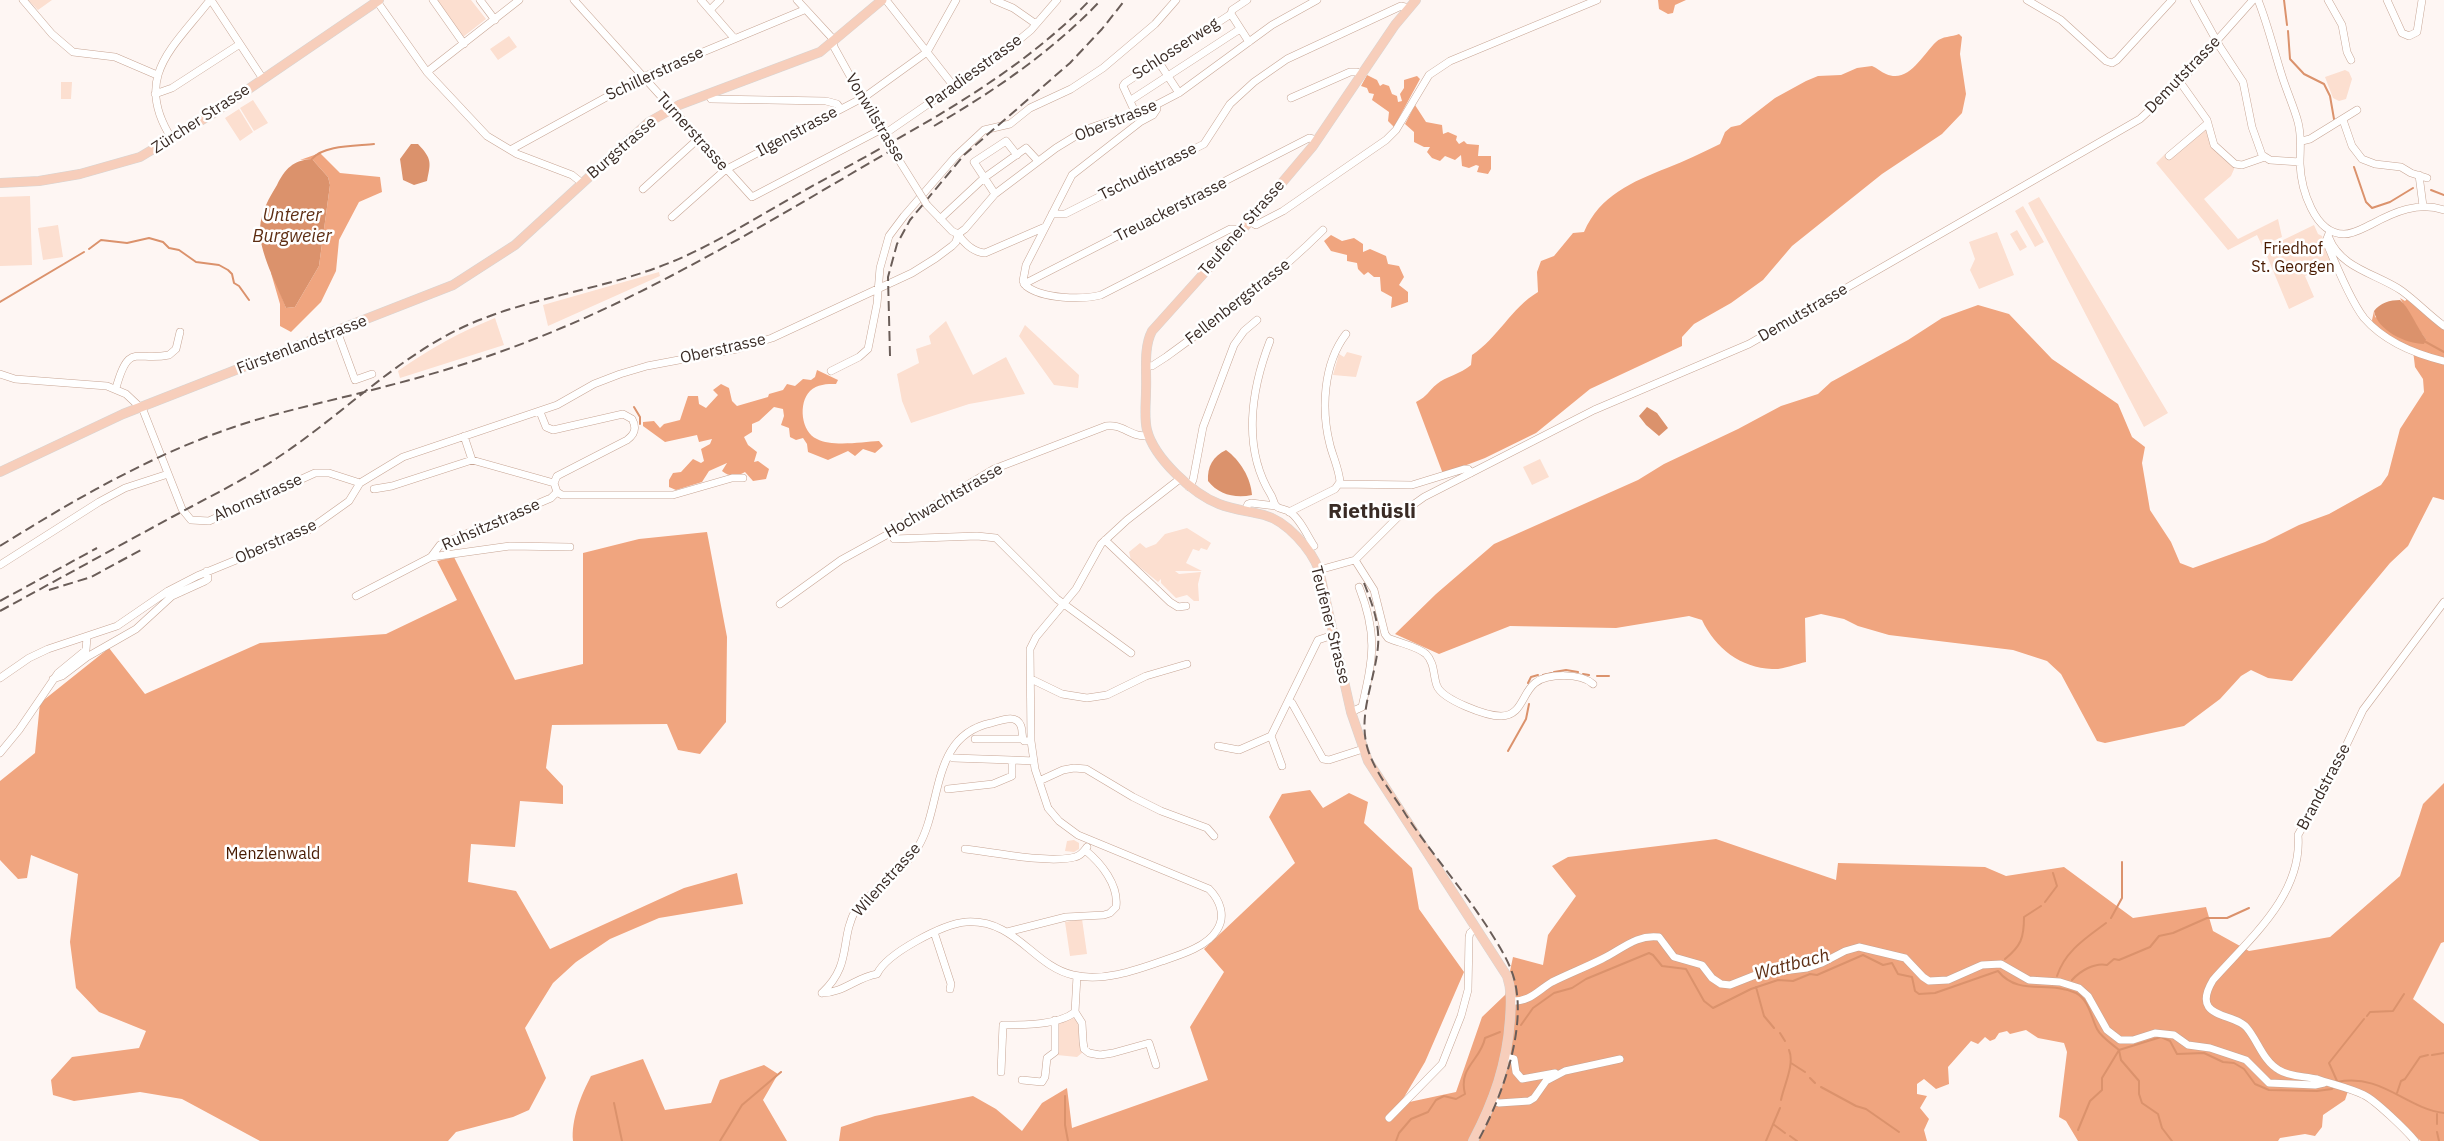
<!DOCTYPE html>
<meta charset="utf-8">
<style>
body{margin:0}
canvas{display:block;background:#fef6f3}
</style>
<canvas width="2444" height="1141"></canvas>
<script>
const context = document.querySelector('canvas').getContext('2d');
context.lineJoin = 'round';
function fill(path, color) {
  context.fillStyle = color;
  context.fill(path, 'evenodd');
}
function strokePath(path, color, width, dash) {
  context.strokeStyle = color;
  context.lineWidth = width;
  context.lineCap = dash ? 'butt' : 'round';
  context.setLineDash(dash || []);
  context.stroke(path);
}
function drawText(font, color, halo, rows, align = 'center') {
  context.font = font + ' "IBM Plex Sans",sans-serif';
  context.lineWidth = 5;
  context.setLineDash([]);
  context.textBaseline = 'middle';
  context.strokeStyle = halo;
  context.fillStyle = color;
  for (const [text, x, y, turn = 0] of rows) {
    context.save();
    context.translate(x, y);
    context.rotate((+turn || 0) * Math.PI / 180);
    context.textAlign = isNaN(turn) ? turn : align;
    if (halo) context.strokeText(text, 0, 0);
    context.fillText(text, 0, 0);
    context.restore();
  }
}
const green = new Path2D(`
 M28,0H52L38,10Z
 M436,0H471L486,19L463,37Z
 M509,36L517,47L498,60L490,49Z
 M2345,70L2349,72L2352,79L2346,99L2339,101L2333,98L2325,77Z
 M61,82H72L71,99H61Z
 M253,100L268,123L254,131L240,108Z
 M239,109L253,132L240,141L225,118Z
 M2205,129H2207L2212,144L2235,167L2231,176L2204,199L2238,239L2278,219L2282,237L2273,241L2265,252L2257,235L2228,250L2156,163L2165,154L2169,159Z
 M30,196L32,265L0,266V197Z
 M2039,197L2168,413L2144,427L2028,203Z
 M2023,206L2044,242L2035,247L2015,211Z
 M58,225L63,257L43,260L38,228Z
 M2314,225L2318,234L2322,236L2331,263L2305,276L2314,297L2289,309L2267,256L2279,242Z
 M2017,230L2027,247L2020,251L2010,234Z
 M1997,232L2014,275L1979,289L1970,270L1975,259L1969,242Z
 M659,272L660,276L548,326L543,305Z
 M495,318L504,345L400,378L398,371C429,349 460,332 495,318Z
 M946,321L973,375L1006,357L1025,394L969,404L911,423L902,401L897,374L919,363L916,349L931,344L929,336Z
 M1025,325L1079,375L1078,388L1054,385L1019,336Z
 M1347,352L1362,356L1356,377L1333,375L1339,354L1344,357Z
 M1540,459L1549,477L1532,485L1523,467Z
 M1187,528L1211,543L1207,550L1201,548L1199,551L1193,549L1186,563L1202,571H1175L1179,574L1201,572L1198,584L1199,601H1194L1187,595L1176,598L1161,583V579L1158,582L1131,560L1129,552L1140,543L1146,548L1156,544L1165,534Z
 M1074,840L1079,843V849L1074,852L1065,851L1067,841Z
 M1082,919L1087,954L1070,956L1065,922Z
 M1073,1018L1080,1021L1083,1052L1077,1057L1057,1055L1058,1023Z`);
const forest = new Path2D(`
 M1658,0H1686L1675,5L1673,13L1668,14L1659,9Z
 M1959,34L1962,37L1960,54L1966,94L1962,113L1942,134L1882,174L1792,246L1763,280L1731,303L1694,324L1682,337V346L1590,389L1536,433L1485,458L1443,474L1416,402C1428,396 1428,391 1437,384C1445,377 1461,374 1471,365L1472,355C1498,338 1511,308 1538,292L1537,272L1541,261L1554,256L1573,233L1584,232C1600,195 1632,182 1667,168C1685,161 1703,152 1720,144L1725,132L1731,127L1740,125L1775,98L1806,81L1818,76L1841,75L1857,68L1872,66C1877,68 1881,72 1886,74C1909,84 1923,54 1936,42C1942,36 1952,37 1959,34Z
 M1367,75L1377,80L1380,86L1383,84L1389,86L1392,94L1397,96L1398,102L1402,101L1400,94L1404,88V80L1417,76L1420,79L1394,127L1388,121L1389,112L1372,100L1374,94L1369,93L1367,88L1361,86Z
 M1415,105L1426,122L1442,125L1443,134L1448,132L1457,136L1456,140L1459,144L1464,141L1467,144L1479,145L1478,156H1491V169L1488,174L1477,172L1479,166L1476,165L1469,168L1462,166L1461,155L1455,160L1445,156L1440,161L1432,158L1427,152L1430,147H1424L1414,142V132L1405,124Z
 M320,153L340,173L380,177L382,192L359,202L339,240L336,271L321,302L291,332L280,326V304L271,273L272,271L286,308L295,307L319,266L330,185L328,177L312,159L300,160Z
 M1331,235L1342,241L1354,238L1363,244V252L1370,249L1386,256L1388,264L1399,266L1404,277L1399,285L1408,292V302L1391,308L1392,297L1381,291L1380,277H1374L1368,272L1364,275L1358,269L1357,263L1347,261V255L1331,251L1324,241Z
 M2400,298L2405,301L2407,299L2444,328V500L2433,497L2408,546L2390,563L2292,681L2268,678L2251,670L2241,676L2220,699L2184,726L2105,743L2097,741L2061,674L2047,661L2013,650L1889,635L1858,626L1844,619L1821,614L1805,618L1806,662C1796,664 1782,670 1772,669C1741,668 1715,648 1702,620L1689,616L1616,628L1510,626L1439,654L1395,634L1436,594L1494,544L1638,480L1664,464L1738,429L1781,406L1818,394L1831,382L1908,340L1942,318L1978,305L2009,314L2052,359L2118,404L2132,437L2145,447L2142,463L2150,510L2171,542L2180,563L2193,568L2265,542L2299,525L2329,514L2381,485L2388,475L2400,429L2424,392L2423,379L2415,367L2413,350L2373,326L2372,320L2374,311L2375,317L2426,339L2416,327Z
 M817,370L838,380L836,384C827,384 817,384 810,391C798,403 801,432 817,439C832,447 862,442 879,441L883,446L875,453L863,449L855,456L848,451L828,460L808,452L807,444L803,438L796,440L790,437L789,428L781,425L784,416L783,409L774,407L759,421L752,424V432L744,437L748,445L757,452L754,462L758,461L769,469L766,479L753,481L745,472C737,477 729,477 722,471L727,463L709,471L702,482L676,490L669,487V480L673,473L681,472L693,459L701,463L704,461L701,449L710,444L712,439L699,442L697,435L665,442L643,426V422L654,421L660,428L664,424L680,420L688,396H698L699,404L706,408L718,395L713,390L721,384L729,388L732,401L737,406L768,397L769,394L783,390L787,384L795,386L803,379L811,380L815,377Z
 M707,532L727,637L726,722L700,754L678,750L667,724L552,725L546,768L563,786V804L520,801L515,847L471,844L468,882L516,891L550,949L684,888L737,873L743,904L659,918L610,939L576,962L553,983L525,1028L546,1078L529,1110L513,1117L456,1132L448,1141H260L182,1099L140,1092L74,1101L53,1095L51,1080L72,1057L139,1048L146,1031L99,1012L76,988L70,942L78,874L31,855L27,878L18,879L0,860V781L35,753L40,703L109,648L145,694L260,643L386,634L457,600L437,561L454,557L515,680L583,664V553L639,539Z
 M2444,783V942L2441,943L2413,999L2444,1024V1141H2421L2363,1093L2349,1088L2345,1100L2323,1115L2322,1127L2315,1136L2305,1134L2280,1138L2278,1141H2078L2066,1121L2059,1117L2067,1052L2064,1043L2038,1038L2026,1030L2010,1034L2007,1031L1999,1033L1995,1039L1990,1041L1985,1037L1978,1044L1971,1041L1948,1067L1949,1084L1936,1089L1924,1079L1917,1084V1094L1927,1096L1920,1108L1929,1119L1924,1130L1927,1141H839L841,1127L875,1116L973,1096L996,1109L1022,1131L1042,1103L1067,1088L1072,1128L1208,1080L1190,1027L1224,972L1204,949L1295,863L1269,817L1282,794L1310,790L1323,808L1349,793L1368,802L1364,823L1412,868L1419,909L1464,972L1425,1062L1400,1104L1456,1092L1482,1017L1505,995L1513,957L1543,965L1548,935L1576,896L1552,866L1568,857L1716,839L1836,880L1838,863L1985,867L2006,876L2064,867L2133,918L2206,907L2213,931L2249,951L2330,937L2400,876L2423,804Z
 M643,1059L665,1110L711,1103L720,1080L764,1065L778,1074L763,1100L787,1141H573C571,1120 581,1095 591,1076Z`);
const water = new Path2D(`
 M411,144H418C432,159 431,162 427,181L414,185L403,180L400,159Z
 M312,159L328,177L330,185L319,266L295,307L286,308C278,287 258,250 260,228C261,212 269,198 277,185C285,169 293,160 312,159Z
 M2400,300C2409,307 2417,328 2426,339L2424,344C2406,344 2377,330 2374,311C2380,303 2390,300 2400,300Z
 M1647,407L1657,413L1668,428L1659,436L1646,425L1639,416Z
 M1226,450C1240,460 1251,478 1252,495C1235,499 1218,494 1208,481C1207,467 1213,456 1226,450Z`);
const stream = new Path2D(`
 M2284,0L2287,25
 M2288,31L2290,59L2304,74L2324,84L2330,96L2334,119
 M312,159C323,145 356,146 374,144
 M2354,167L2366,202L2372,208L2390,202L2413,188
 M2431,190L2444,195
 M89,249L101,240L127,243L149,238L163,242L169,248L179,250L196,262L219,265L228,270L232,274L234,283L239,286L249,300
 M0,302L84,252
 M2424,341L2444,352
 M634,407L640,417V424
 M1554,672L1566,670L1578,672
 M1583,674L1589,675
 M1543,675L1552,673
 M1597,676H1609
 M1528,683L1531,677L1538,675
 M1508,751L1526,719L1529,704
 M2045,902L2057,886L2053,873
 M2111,918L2122,898V862
 M2005,959C2021,946 2024,938 2024,917L2041,906
 M2057,976C2065,951 2086,938 2106,923
 M2072,980C2080,971 2095,962 2107,965L2114,959L2119,960L2150,947L2159,936L2173,933L2207,918H2227L2249,908
 M1756,987L1764,1016L1774,1028
 M2367,1016L2370,1012L2393,1011L2404,994
 M1521,1025L1533,1008L1554,993L1572,988L1586,979L1649,953L1653,955L1662,966L1686,969L1704,1001L1713,1008L1751,989L1778,980L1793,981L1810,974L1817,975L1863,955L1883,965L1892,963L1898,974L1912,977L1915,991L1919,994L1935,993L1998,971C2019,997 2048,980 2076,993C2089,1000 2091,1017 2097,1029C2101,1037 2112,1044 2119,1050L2161,1037L2170,1041L2177,1054L2204,1053L2223,1062L2234,1063L2244,1069L2255,1084L2269,1090L2317,1091L2332,1089L2334,1086
 M1780,1033L1785,1041
 M2119,1050L2121,1060L2139,1081V1094L2142,1103L2158,1114L2162,1128L2172,1141
 M2432,1055L2444,1053
 M1791,1063L1805,1072
 M1810,1078L1815,1083
 M2337,1081L2329,1063L2364,1019
 M2337,1082C2382,1073 2405,1108 2444,1113
 M1821,1087L1856,1106L1866,1109L1899,1132
 M2397,1093L2401,1081L2405,1079L2420,1057L2428,1055
 M1065,1096V1125L1068,1141
 M1781,1100C1784,1085 1795,1064 1789,1050
 M614,1103L622,1141
 M1773,1124L1785,1133
 M2437,1124V1114
 M2078,1130L2090,1101L2102,1090V1078L2119,1050
 M2437,1132L2439,1141
 M1790,1136L1797,1141
 M720,1141L742,1105L781,1072
 M1396,1141L1399,1133L1411,1119L1428,1112L1436,1100L1444,1096L1456,1099L1465,1094C1458,1067 1481,1060 1485,1038L1500,1032
 M1766,1141L1780,1108`);
const minor = new Path2D(`
 M23,0L52,34L73,52L115,57L157,75
 M211,0L263,79
 M376,0L427,72L487,136L517,154L572,175L582,183
 M433,0L464,44
 M480,0L495,20
 M574,0L752,197L880,130
 M701,0L734,38
 M797,0L833,39L834,47L881,132
 M886,0L952,84
 M994,0L1013,8L1036,24
 M1247,0L1232,10L1231,14L1249,42
 M2027,0L2061,20L2106,61L2112,63L2117,60L2172,0
 M2194,0L2220,47L2243,82L2252,127L2262,155L2270,160L2300,162
 M2258,0C2268,25 2274,51 2282,76C2287,92 2294,107 2298,122C2302,137 2300,149 2300,164C2301,188 2314,234 2344,234C2354,234 2363,228 2372,224C2394,212 2419,201 2444,210
 M2328,0L2342,25L2347,52L2351,60
 M2387,0L2402,33L2409,36L2417,32L2422,0
 M710,10L720,0
 M1158,61L1179,93
 M427,72L519,0
 M2180,82L2207,120L2214,145L2235,164L2242,165L2265,157
 M155,94L172,88L240,44
 M709,94L711,99L826,101L837,104L840,108
 M1291,98L1350,72H1357L1361,75
 M1131,100L1240,29
 M1156,105L1157,109L1153,115L1140,122L1072,175L1026,265L1023,281L1026,286C1043,299 1082,300 1101,295L1230,229H1236L1240,232
 M1135,112L1123,86L1125,83L1231,14
 M2343,120L2352,146L2362,159L2375,164L2401,167L2411,173L2427,178
 M883,135L1008,49L1031,30L1057,0
 M172,139C132,77 173,48 210,0
 M2302,141L2310,139L2357,110
 M512,149L643,77L804,10
 M2169,156L2207,124
 M2419,175L2423,206
 M643,189L698,139
 M995,194L974,162L1006,141L1017,155
 M927,205L952,231L958,234
 M1052,214H1065L1204,144L1230,104L1254,82L1287,59L1401,6L1409,8
 M672,217L725,170L866,96L927,52L956,0
 M940,219L984,178L1026,148L1038,161
 M1249,221L1256,225L1283,211L1386,140L1396,130L1429,75L1450,61L1597,0
 M2330,231L2326,241C2335,263 2350,300 2364,318C2384,341 2415,354 2444,361
 M958,234C964,243 973,252 985,253L1045,227
 M2329,238C2341,269 2378,274 2402,291C2417,302 2429,315 2444,326
 M1024,284L1309,138L1317,140
 M337,331L355,380L372,374
 M1270,341C1251,390 1242,448 1271,495C1273,498 1274,504 1276,506C1278,509 1286,509 1290,512C1300,519 1307,535 1314,546
 M1147,366H1152L1166,357C1221,317 1275,278 1323,230
 M831,371L859,357L868,349L877,304L880,268L889,236L904,216L955,157L984,130L1010,124L1030,108L1071,89L1103,68L1155,24L1176,0
 M0,374L15,379L107,386L126,394L143,410L182,509L191,520L209,521L315,473H329L360,483
 M116,388C129,341 136,362 169,355L176,349L180,332
 M464,436L472,460
 M1339,484L1412,485L1464,469H1468L1471,473
 M1189,487L1193,480L1203,427L1234,345L1244,331L1257,320
 M374,489L392,486L472,460L554,483
 M557,492L562,495H673L732,478H743
 M1245,511L1248,504L1251,503L1276,506
 M1289,512L1335,489L1340,482C1339,469 1333,457 1330,445C1321,410 1323,364 1346,334
 M890,533L894,539L977,536L996,538L1057,599L1131,653
 M1105,540L1170,602L1178,607L1186,606
 M431,557L510,546L570,547
 M1355,560L1374,590L1385,634L1388,638C1399,643 1417,646 1426,654C1435,663 1433,676 1437,686C1443,700 1486,716 1501,716C1522,716 1522,693 1535,683C1548,673 1581,673 1593,684
 M0,565L99,502L125,488L168,474
 M1319,570L1355,560L1403,512L1424,497L1594,410L1749,344L2140,119L2180,82L2253,0
 M356,596L431,557L440,545L551,498L557,492L554,483L557,476L627,440C635,434 637,428 632,419L623,414L553,430L546,427L540,412
 M780,604L841,560L890,533L891,531L994,469L1106,426C1122,423 1133,439 1148,435
 M0,678L29,658L48,649L117,626L168,591L197,576L307,531L349,501L360,483L403,457L557,405L594,384L620,374L647,366L737,349L772,338L912,273L936,258L952,246L956,242L958,234L965,229L995,194L1056,148L1087,129L1156,105L1179,93L1272,25L1317,0
 M53,679L62,676L87,657L136,629L172,596L205,581L208,579L207,571
 M1031,679L1062,694L1087,698L1107,695L1146,676L1187,664
 M1288,702L1292,703L1323,759L1329,760L1363,749
 M1351,712L1362,707C1373,658 1378,635 1359,587
 M1271,736L1282,766
 M975,739H1022
 M1218,746L1239,750L1271,736L1318,640L1333,635
 M0,753L19,730L58,673L86,650L87,637
 M953,758L1012,760
 M1039,781L1063,770L1074,768L1086,769L1133,797L1161,811L1207,828L1214,836
 M948,789L993,784L1012,776V760L1034,761
 M965,849C993,852 1048,864 1075,857C1081,856 1084,851 1087,847
 M934,932L951,984L950,989
 M1007,932L1066,917L1104,915L1110,913L1116,907C1119,885 1101,863 1085,850
 M1077,976L1075,1012L1082,1023L1083,1041L1084,1049L1089,1053L1100,1055L1113,1053L1149,1043L1156,1065
 M822,993C843,993 857,977 877,974C887,953 943,924 966,922C1016,919 1033,966 1073,975C1102,982 1134,971 1162,961C1180,955 1207,947 1217,930C1226,916 1220,900 1209,889L1078,835L1059,821L1048,808L1035,769L1031,741L1030,649L1036,637L1076,589L1101,544L1127,520L1181,478
 M822,993C853,964 839,940 856,909C876,888 903,871 918,847C943,805 930,736 991,723C1000,721 1016,713 1021,726C1023,732 1021,736 1024,741H1031
 M1511,1001C1530,1002 1537,991 1552,982C1568,974 1586,967 1602,959C1621,950 1636,934 1659,937L1674,957L1702,965L1712,978L1721,984L1730,985L1758,974L1807,968L1822,963L1845,951L1859,947L1905,958L1923,977L1929,981L1948,980L1982,965L2001,964L2029,980L2060,982L2079,988L2088,996L2107,1030L2120,1040H2133L2155,1033L2174,1035L2188,1045L2210,1048L2246,1060L2269,1083L2315,1085L2324,1083
 M1506,1057L1514,1059L1516,1072L1522,1079L1555,1073
 M1001,1072L1003,1025C1024,1025 1059,1025 1075,1012
 M1022,1080L1042,1082L1045,1077L1047,1058L1055,1052V1020
 M1493,1101L1499,1103L1529,1101L1534,1098L1546,1081L1565,1071L1620,1059
 M1389,1118L1442,1064L1461,1016L1468,990L1469,937L1470,933L1476,928
 M2415,1141C2407,1131 2375,1100 2364,1095C2350,1088 2331,1084 2317,1079C2305,1076 2290,1077 2279,1070C2263,1061 2258,1041 2247,1028C2235,1012 2189,1020 2213,980C2249,939 2303,895 2298,835L2335,769L2363,710L2444,602`);
const major = new Path2D(`
 M1416,0L1395,25L1313,146L1232,242L1152,331C1143,348 1147,373 1146,391C1146,403 1144,418 1147,430C1154,458 1193,494 1219,504C1234,510 1249,511 1264,515C1287,521 1311,549 1319,570L1351,712L1368,761L1507,976C1512,991 1511,1004 1510,1019C1507,1064 1494,1101 1473,1141
 M0,183L39,181L80,174L140,157L212,114L379,0
 M0,472L123,414L453,285L515,245L649,122L679,105L820,52L882,0`);
const rail = new Path2D(`
 M934,126C994,91 1053,51 1101,0
 M890,356L888,277L897,244L910,220L964,155L1070,63L1102,29L1125,0
 M0,546C74,500 151,455 234,427C284,410 336,400 387,386C434,374 480,360 524,343C656,293 776,217 897,147
 M1364,583C1372,603 1380,624 1378,646C1375,681 1357,715 1368,750C1376,774 1393,794 1406,815C1431,853 1461,887 1486,925C1496,941 1507,957 1513,975C1529,1025 1502,1097 1478,1141
 M49,590L91,577L141,550
 M0,601L97,548
 M0,611C57,580 115,548 172,517C207,498 244,480 277,458C338,418 391,363 457,330C520,299 591,292 656,268C709,249 758,216 807,189C904,135 1012,81 1090,0`);
const minorBridge = new Path2D(`
 M887,141L927,205`);
const streetNames = [
 ["Schlosserweg",1176,49,-33],
 ["Paradiesstrasse",974,72,-36],
 ["Schillerstrasse",655,74,-25],
 ["Demutstrasse",2183,75,-46],
 ["Vonwilstrasse",875,118,59],
 ["Zürcher Strasse",201,119,-33],
 ["Oberstrasse",1116,121,-22],
 ["Turnerstrasse",692,132,48],
 ["Ilgenstrasse",797,132,-28],
 ["Burgstrasse",622,148,-41],
 ["Tschudistrasse",1148,172,-27],
 ["Treuackerstrasse",1171,210,-27],
 ["Teufener Strasse",1242,228,-49],
 ["Fellenbergstrasse",1238,302,-38],
 ["Demutstrasse",1803,313,-30],
 ["Fürstenlandstrasse",302,345,-21],
 ["Oberstrasse",723,349,-13],
 ["Ahornstrasse",258,498,-24],
 ["Hochwachtstrasse",944,501,-30],
 ["Ruhsitzstrasse",491,525,-24],
 ["Oberstrasse",276,542,-24],
 ["Teufener Strasse",1330,625,76],
 ["Brandstrasse",2324,787,-62],
 ["Wilenstrasse",887,880,-48]
];
const parkNames = [
 ["Friedhof",2293,249],
 ["St. Georgen",2293,267],
 ["Menzlenwald",273,854]
];
const waterNames = [
 ["Unterer",292,216],
 ["Burgweier",292,237],
 ["Wattbach",1792,965,-15]
];
const districtNames = [
 ["Riethüsli",1372,512]
];
fill(green, '#fcdfd0');
fill(forest, '#f0a57f');
fill(water, '#db926c');
strokePath(stream, '#db926c', 2);
strokePath(minor, '#c7a594', 8);
strokePath(major, '#d7d5d3', 10);
strokePath(minor, '#fff', 7);
strokePath(major, '#f7cebb', 9);
strokePath(rail, '#6a5d58', 2, [10, 5]);
strokePath(minorBridge, '#c7a594', 8, []);
strokePath(minorBridge, '#fff', 7);
drawText('16px', '#392b25', '#fff', streetNames);
drawText('16px', '#481a00', '#fff', parkNames);
drawText('italic 18px', '#5e2e13', '#fff', waterNames);
drawText('bold 21px', '#392b25', '#fff', districtNames);
</script>
